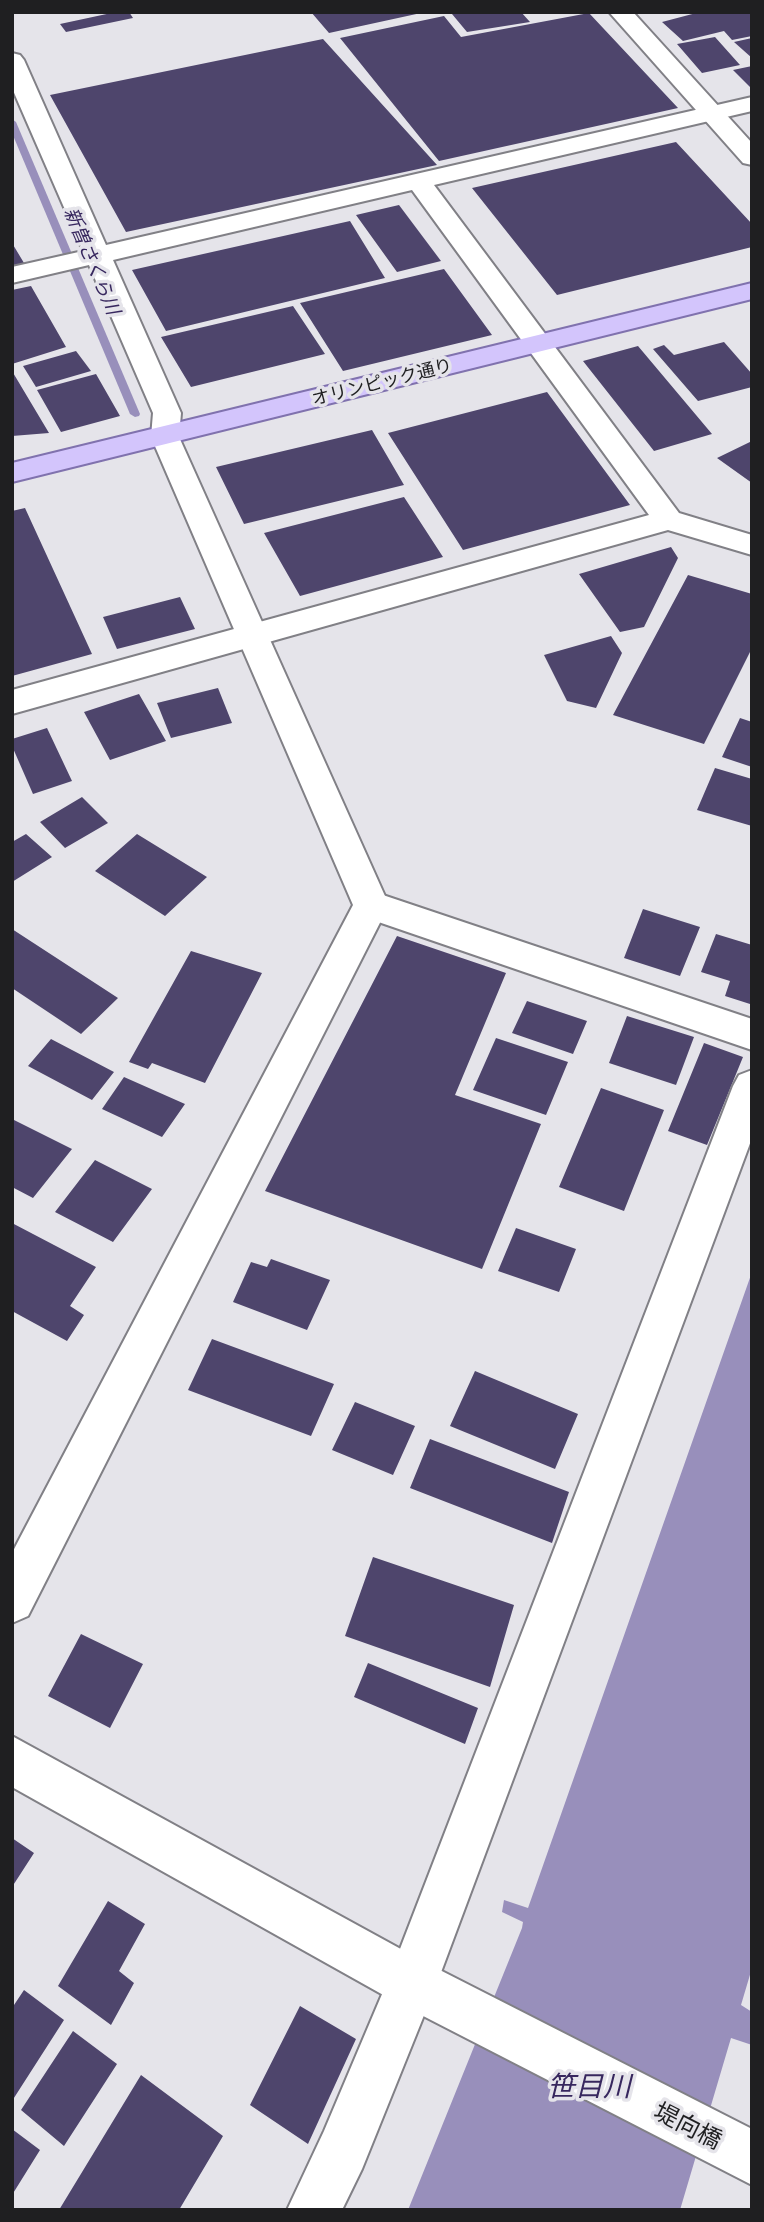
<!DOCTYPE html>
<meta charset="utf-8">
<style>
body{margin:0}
#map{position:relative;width:764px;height:2222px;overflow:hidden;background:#e5e4ea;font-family:Barlow,sans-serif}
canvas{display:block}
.frame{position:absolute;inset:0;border:14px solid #1f1f21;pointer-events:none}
</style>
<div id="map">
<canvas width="764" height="2222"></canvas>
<div class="frame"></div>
</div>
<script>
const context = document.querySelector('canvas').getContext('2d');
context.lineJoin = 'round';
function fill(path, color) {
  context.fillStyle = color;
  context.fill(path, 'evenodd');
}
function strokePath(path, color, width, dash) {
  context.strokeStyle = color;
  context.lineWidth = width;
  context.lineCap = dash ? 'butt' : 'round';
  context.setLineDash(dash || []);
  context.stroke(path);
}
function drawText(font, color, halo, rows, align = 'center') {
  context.font = font + ' Barlow,"Noto Sans JP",sans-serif';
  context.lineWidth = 7;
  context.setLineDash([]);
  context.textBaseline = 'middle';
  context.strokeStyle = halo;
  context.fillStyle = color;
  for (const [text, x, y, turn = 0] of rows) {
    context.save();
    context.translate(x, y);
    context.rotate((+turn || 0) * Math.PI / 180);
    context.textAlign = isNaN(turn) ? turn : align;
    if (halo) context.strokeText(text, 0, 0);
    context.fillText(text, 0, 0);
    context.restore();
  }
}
const water = new Path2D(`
 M752,1272V1968L741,2005L752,2012V2045L731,2038L680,2210H408L522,1928L523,1922L502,1912L504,1900L528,1908Z`);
const stream = new Path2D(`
 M12,119L16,122L140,414L139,416L135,417L130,414L12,133Z`);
const building = new Path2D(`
 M116,12H129L133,18L66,32L60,24Z
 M311,12H421V13L329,33Z
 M459,12H521L530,22L467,32L452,14Z
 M700,12H752V36L732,40L724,31L683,41L662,22Z
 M589,13L678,108L439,161L340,38L444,16L461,37Z
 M715,37L740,65L702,73L677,44Z
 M752,38V58L734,42Z
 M323,39L437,165L126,232L50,95Z
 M752,66V89L733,70Z
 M676,142L752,224V247L557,295L472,188Z
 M399,205L441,261L397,272L356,215Z
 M350,221L385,278L166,331L132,270Z
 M12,243L24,263L12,266Z
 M444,269L492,335L343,371L300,303Z
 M31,286L66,347L12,364V290Z
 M293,306L325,354L191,387L161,337Z
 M724,342L752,374V387L698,401L653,349L664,345L674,355Z
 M638,346L712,434L654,451L583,361Z
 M76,351L91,371L36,387L23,366Z
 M12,371L49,433L12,436Z
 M96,374L120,416L61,432L37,390Z
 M547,392L630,505L463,550L388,433Z
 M372,430L404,485L244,524L216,467Z
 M752,441V483L717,458Z
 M404,497L443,557L300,596L264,533Z
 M25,508L92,654L12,676V511Z
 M671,547L678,558L644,627L620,632L579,574Z
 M688,575L752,594V648L704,744L613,715Z
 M180,597L195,629L117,649L103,617Z
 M611,636L622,653L596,708L567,701L544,655Z
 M218,688L232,723L171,738L157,703Z
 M139,694L166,741L110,760L84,712Z
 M740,718L752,722V767L722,757Z
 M47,728L72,781L33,794L12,746V739Z
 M715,768L752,779V826L697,810Z
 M82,797L108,823L65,848L40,822Z
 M26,834L52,857L12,882V842Z
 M137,834L207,877L165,916L95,871Z
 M643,909L700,927L680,976L624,958Z
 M12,929L118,998L81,1034L12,988Z
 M716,934L752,945L750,1004L725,996L730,981L701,972Z
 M397,936L506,973L455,1095L541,1124L482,1269L265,1191Z
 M191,951L262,973L205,1083L152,1063L148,1069L129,1062Z
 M527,1001L587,1021L573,1054L512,1033Z
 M627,1016L694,1037L676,1085L609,1063Z
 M496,1038L568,1062L546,1115L473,1090Z
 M51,1039L114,1072L92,1100L28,1066Z
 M704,1043L743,1057L707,1145L668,1131Z
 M124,1077L185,1104L162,1137L102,1109Z
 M601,1088L664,1110L624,1211L559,1187Z
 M12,1119L72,1149L33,1198L12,1187Z
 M95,1160L152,1189L113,1242L55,1212Z
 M12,1223L96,1267L70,1306L84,1315L67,1341L12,1311Z
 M516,1228L576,1249L559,1292L498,1271Z
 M271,1259L330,1280L307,1330L233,1302L251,1262L267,1267Z
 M212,1339L334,1384L311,1436L188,1390Z
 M475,1371L578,1414L555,1469L450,1426Z
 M355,1402L415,1426L393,1475L332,1450Z
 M430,1439L569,1492L552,1543L410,1488Z
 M373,1557L514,1605L490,1687L345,1636Z
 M81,1634L143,1664L110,1728L48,1696Z
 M368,1663L478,1708L465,1744L354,1697Z
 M12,1838L34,1853L12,1887Z
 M108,1901L145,1924L119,1971L134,1983L111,2025L58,1986Z
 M24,1990L64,2020L12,2101V2008Z
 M300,2006L356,2039L308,2144L250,2105Z
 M73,2031L117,2064L64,2146L21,2110Z
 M141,2075L223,2136L179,2210H59Z
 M12,2129L40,2150L12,2195Z`);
const minor = new Path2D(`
 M12,53L20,55L24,60L106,245L752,97V111L434,185L679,513L752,535V555L668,530L12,714V690L649,515L412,190L113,260L181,413L179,437L175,444L165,446L155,444L151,437L153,413L89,265L12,283V267L83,251L12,88Z
 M371,891L752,1019V1050L358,915L353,905L358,895Z
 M752,1070V1138L437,1983L362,2169L342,2210H287L324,2131L388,1980L733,1086L739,1075Z`);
const tertiary = new Path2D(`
 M609,12H633L752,143V165L743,163Z
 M165,428L175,430L179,437L389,905L28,1616L12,1623V1553L353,905L151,437L155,430Z
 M12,1736L430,1965L752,2129V2185L394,2001L12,1787Z`);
const primary = new Path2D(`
 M752,283V299L12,482V463Z`);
const farStreetnames = [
 ["オリンピック通り",382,382,-14]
];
const farWaternames = [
 ["新曽さくら川",92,261,67]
];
const nearStreetnames = [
 ["堤向橋",688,2126,27]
];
const nearWaternames = [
 ["笹目川",589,2087]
];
fill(water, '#988fbb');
fill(stream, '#988fbb');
fill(building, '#4e456c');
strokePath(minor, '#818086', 4);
strokePath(tertiary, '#818086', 4);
strokePath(primary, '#8072ae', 4);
fill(minor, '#fff');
fill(tertiary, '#fff');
fill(primary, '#d3c5fc');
drawText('18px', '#1f1f21', '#e5e4ea', farStreetnames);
drawText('italic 19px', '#37275e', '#e5e4ea', farWaternames);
drawText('24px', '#1f1f21', '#e5e4ea', nearStreetnames);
drawText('italic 28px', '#37275e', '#e5e4ea', nearWaternames);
</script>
